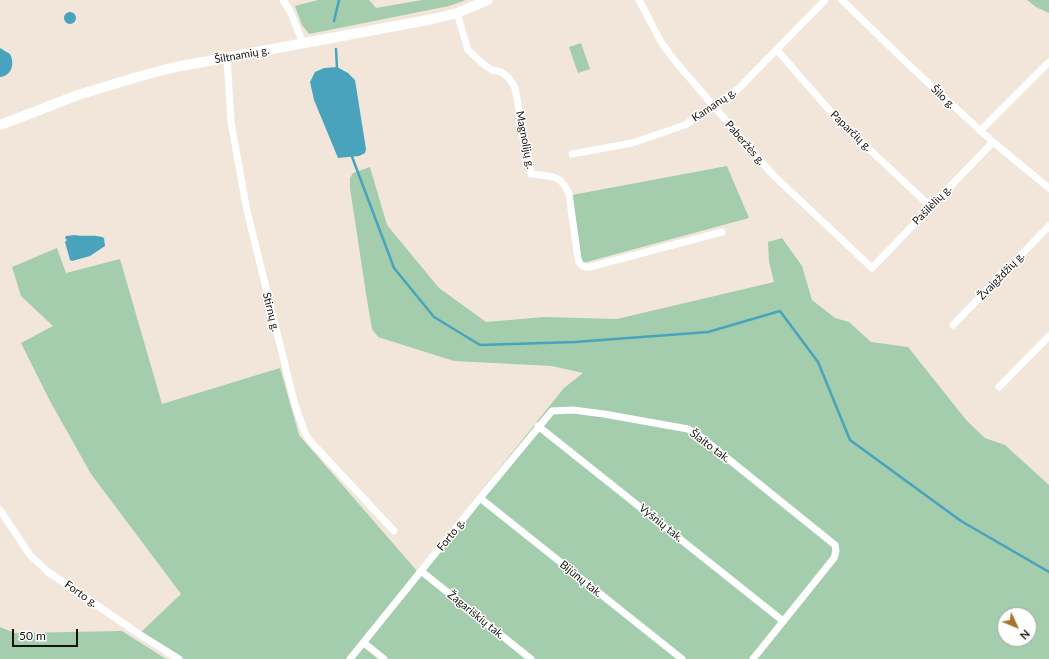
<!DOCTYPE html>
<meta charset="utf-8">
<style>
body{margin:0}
#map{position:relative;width:1049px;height:659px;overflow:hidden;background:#f1e6d9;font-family:Lato,sans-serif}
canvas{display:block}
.north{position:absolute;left:997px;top:607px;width:40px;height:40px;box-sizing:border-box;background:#fff;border:1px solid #a2a19f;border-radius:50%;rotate:134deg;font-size:11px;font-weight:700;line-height:16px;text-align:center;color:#17130e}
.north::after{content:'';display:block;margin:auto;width:14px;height:18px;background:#a6742b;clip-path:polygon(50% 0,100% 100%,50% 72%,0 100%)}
.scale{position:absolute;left:12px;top:629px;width:66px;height:18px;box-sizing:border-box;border:2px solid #17130e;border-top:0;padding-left:5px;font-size:12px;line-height:14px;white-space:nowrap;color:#17130e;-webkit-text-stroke:3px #fff;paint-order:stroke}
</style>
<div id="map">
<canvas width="1049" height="659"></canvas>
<div class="north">N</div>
<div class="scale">50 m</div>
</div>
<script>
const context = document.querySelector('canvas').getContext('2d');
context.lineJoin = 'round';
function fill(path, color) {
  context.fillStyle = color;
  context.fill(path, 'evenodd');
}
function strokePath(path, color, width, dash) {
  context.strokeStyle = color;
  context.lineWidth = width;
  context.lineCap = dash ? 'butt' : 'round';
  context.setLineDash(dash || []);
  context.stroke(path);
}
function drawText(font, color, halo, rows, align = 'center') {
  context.font = font + ' Lato,sans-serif';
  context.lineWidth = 3;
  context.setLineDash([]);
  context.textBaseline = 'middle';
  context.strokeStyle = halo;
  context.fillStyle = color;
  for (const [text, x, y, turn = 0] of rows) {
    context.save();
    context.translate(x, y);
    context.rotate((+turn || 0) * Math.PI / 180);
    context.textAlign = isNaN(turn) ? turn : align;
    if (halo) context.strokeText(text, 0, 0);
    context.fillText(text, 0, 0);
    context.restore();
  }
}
const green = new Path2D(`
 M318,0H369L376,8L422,0H466L449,6L309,34L302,25L295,6Z
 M1027,0H1049V13L1036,7Z
 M581,43L590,69L578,73L569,47Z
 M727,166L749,218L583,263L581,258L572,195Z
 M370,167L387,225L439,288L486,322L544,317L617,319L774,282L769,262L768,242L782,238L802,266L812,300L835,318L849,322L871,342L908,347L967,421L985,438L1005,445L1049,485V659H179L139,634L181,594L91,474L50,401L21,343L53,326L21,296L12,267L57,248L66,273L120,259L162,404L280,368L299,435L417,571L564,388L583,373L552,366L454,361L378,337L372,329L367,300L350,188V178L353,173ZM1005,615H1029V639H1005Z
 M0,627L15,633L122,631L166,659H0Z`);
const water = new Path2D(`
 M64 18a6 6 0 1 1 12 0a6 6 0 1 1-12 0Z
 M0,48L10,54C15,63 12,76 0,77Z
 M337,67L348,73L355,80L366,149L365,153L359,156L338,158L314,100L310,82L315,72L324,68Z
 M75,235C85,237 97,234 104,238L105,246L90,256L72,261L70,260L65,242L67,240L65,238L66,236Z`);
const stream = new Path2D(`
 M334,21L339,0
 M336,49L337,68
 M351,154L394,268L434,317L480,345L575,342L708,332L780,311L818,362L850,440L961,521L1049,572`);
const minor = new Path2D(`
 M283,0L290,11L303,43
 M639,0L661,42L675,61L773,175L872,268L993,142
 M842,0L911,67L993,142L1049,188
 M457,13L468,50L482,63L492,70L501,72L509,78L515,88L531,174C551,177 560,173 569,194L578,259C580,266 583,267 590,267L722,232
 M777,50L837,119L931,207
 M227,58L231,122L247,211L295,405L305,433L310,441L394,531
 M980,131L1049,62
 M572,154L632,143L685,125L729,96L738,89L825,0
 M953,325L1049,226
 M999,387L1049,336
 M538,426L783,621
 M480,498L682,659
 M0,510L30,555L47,571L139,634L179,659
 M421,571L531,659
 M364,643L384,659
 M350,659L480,498L552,411L573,410L604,414L688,429L701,437L835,545L836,551L834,558L753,659`);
const secondary = new Path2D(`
 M0,125L78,95L144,75L176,67L433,19L457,13L488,0`);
const streetNames = [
 ["Šiltnamių g.",242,55,-10],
 ["Šilo g.",943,97,43],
 ["Kamanų g.",714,105,-34],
 ["Paparčių g.",851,131,44],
 ["Magnolijų g.",525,140,79],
 ["Paberžės g.",745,143,49],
 ["Pašilėlių g.",932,205,-46],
 ["Žvaigždžių g.",1001,276,-46],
 ["Stirnų g.",271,312,76],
 ["Šlaito tak.",710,446,37],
 ["Vyšnių tak.",661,523,39],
 ["Forto g.",451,535,-52],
 ["Bijūnų tak.",581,579,39],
 ["Forto g.",81,594,35],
 ["Žagariškių tak.",476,615,39]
];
fill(green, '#a3cdad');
fill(water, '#49a3bc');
strokePath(stream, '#49a3bc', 2.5);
strokePath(minor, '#fff', 7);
strokePath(secondary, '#fff', 10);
drawText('11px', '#17130e', '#fff', streetNames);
</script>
